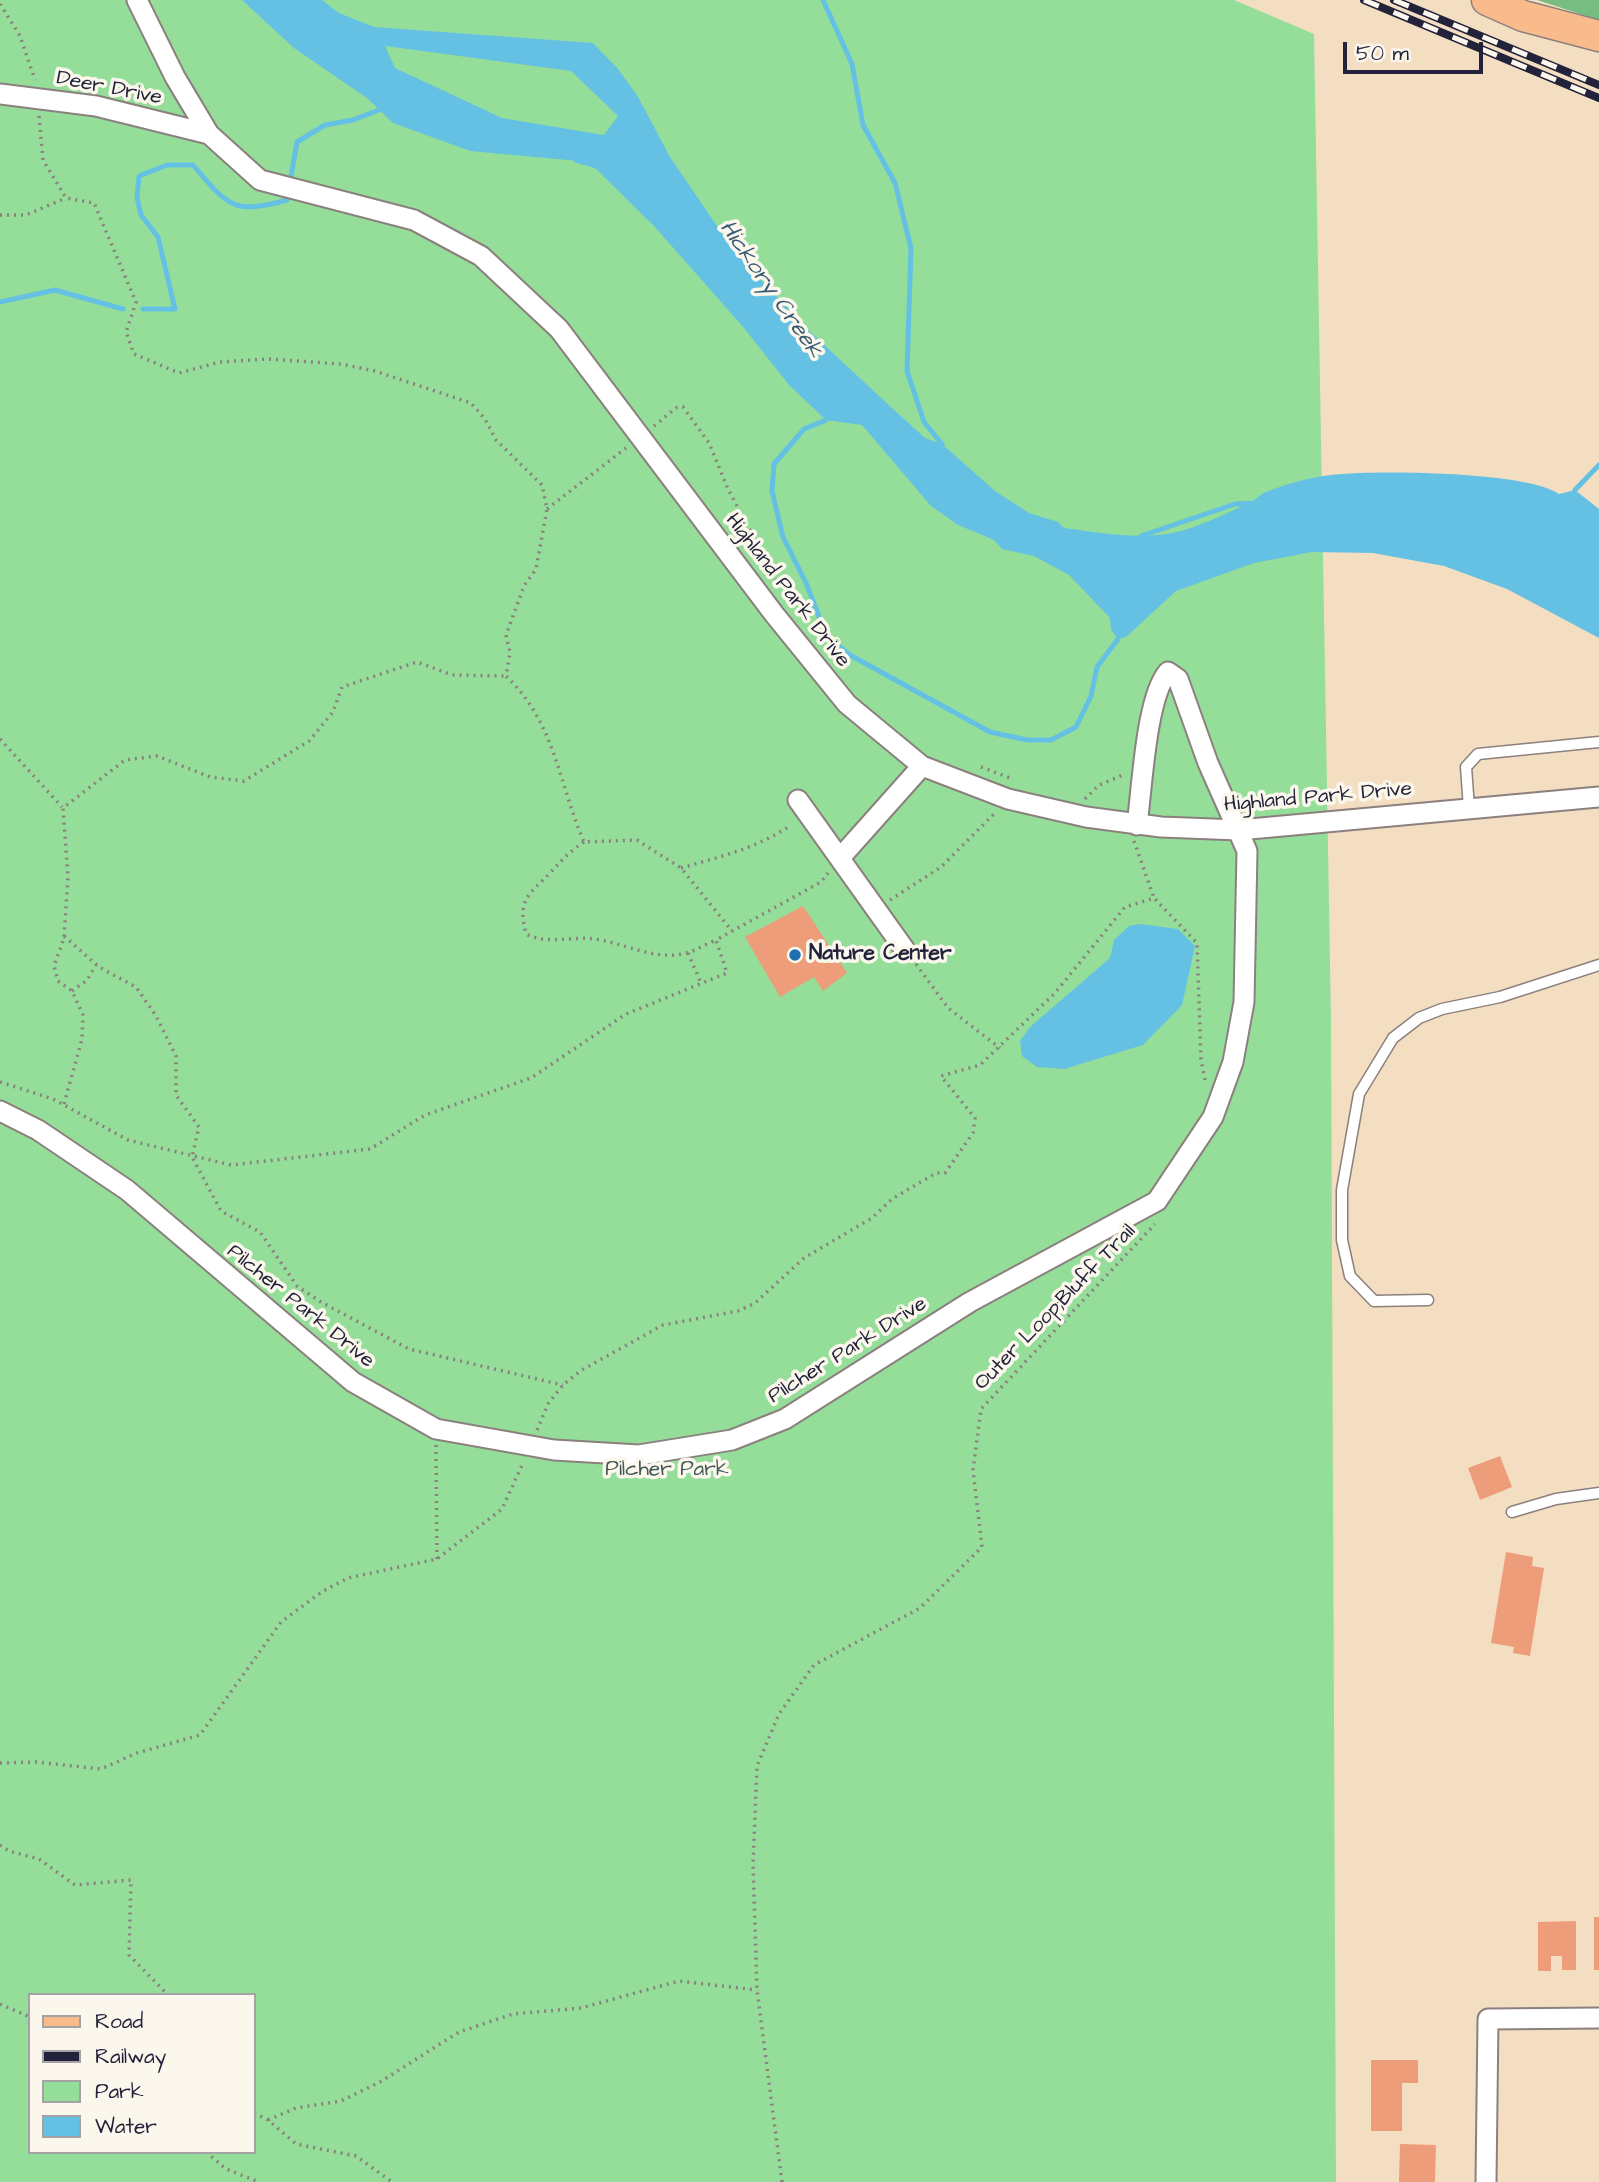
<!DOCTYPE html>
<style>
body{margin:0}
#map{position:relative;width:1599px;height:2182px;overflow:hidden;background:#f4dec2;font-family:"Architects Daughter",sans-serif}
canvas{display:block}
.legend{position:absolute;left:28px;top:1993px;width:228px;height:161px;box-sizing:border-box;background:#fbf7ec;border:2px solid #a4a2a5;margin:0;padding:9px 12px;list-style:none;font-size:21px;color:#22223b}
.legend li{display:flex;align-items:center;gap:14px;height:35px}
.legend b{width:35px;border:2px solid #a4a2a5}
.scale{position:absolute;left:1343px;top:42px;width:140px;height:32px;box-sizing:border-box;border:4px solid #22223b;border-top:0;padding-left:9px;font-size:21px;line-height:24px;white-space:nowrap;color:#22223b;-webkit-text-stroke:5px #fbf7ec;paint-order:stroke}
</style>
<div id="map">
<canvas width="1599" height="2182"></canvas>
<ul class="legend">
<li><b style="height:9px;background:#fabb8c"></b>Road</li>
<li><b style="height:9px;background:#22223b"></b>Railway</li>
<li><b style="height:19px;background:#94de9a"></b>Park</li>
<li><b style="height:19px;background:#65c1e3"></b>Water</li>
</ul>
<div class="scale">50 m</div>
</div>
<script>
const context = document.querySelector('canvas').getContext('2d');
context.lineJoin = 'round';
function fill(path, color) {
  context.fillStyle = color;
  context.fill(path, 'evenodd');
}
function strokePath(path, color, width, dash) {
  context.strokeStyle = color;
  context.lineWidth = width;
  context.lineCap = dash ? 'butt' : 'round';
  context.setLineDash(dash || []);
  context.stroke(path);
}
function drawText(font, color, halo, rows, align = 'center') {
  context.font = font + ' "Architects Daughter",sans-serif';
  context.lineWidth = 7;
  context.setLineDash([]);
  context.textBaseline = 'middle';
  context.strokeStyle = halo;
  context.fillStyle = color;
  for (const [text, x, y, turn = 0] of rows) {
    context.save();
    context.translate(x, y);
    context.rotate((+turn || 0) * Math.PI / 180);
    context.textAlign = isNaN(turn) ? turn : align;
    if (halo) context.strokeText(text, 0, 0);
    context.fillText(text, 0, 0);
    context.restore();
  }
}
const green = new Path2D(`
 M0,0H1234L1314,34L1331,1020L1336,2182H0ZM30,1995H254V2152H30Z`);
const forest = new Path2D(`
 M1537,0H1599V20Z`);
const water = new Path2D(`
 M242,0H322L339,13L374,27L593,43L618,69L637,95L670,157L734,251L806,328L893,409L925,438L942,444L995,491L1029,513L1058,522L1064,528C1101,533 1144,541 1181,531C1205,524 1227,513 1249,503C1255,501 1260,494 1266,492C1283,485 1305,479 1323,476C1363,469 1529,471 1559,494L1575,490L1599,509V638L1507,589L1444,566L1373,553L1312,552L1254,563L1176,591L1126,637L1118,639L1111,630L1110,618L1069,575L1034,556L1002,549L994,540L958,525L931,506L862,425L826,420L789,385L744,328L654,226L589,162L470,151L393,123L367,98L294,48ZM385,46L571,71L618,116L604,135L502,118L395,68Z
 M1140,924L1178,929L1195,946L1182,1005L1143,1045L1064,1069L1037,1067L1022,1056L1020,1041L1030,1027L1110,958L1114,940L1129,926Z`);
const stream = new Path2D(`
 M823,0L852,64L863,125L895,183L911,248L907,371L924,422L942,444
 M576,160L597,166
 M291,177L297,142L325,125L353,120L379,110
 M0,302L55,290L123,309
 M143,309H175L158,237L141,215L137,197L139,176L167,165H193C228,206 233,215 287,200
 M826,420L804,429L774,464L772,491L783,537L806,583L827,637L850,655L990,732L1027,740H1051L1076,727L1091,696L1097,667L1118,639
 M1575,490L1599,465
 M1141,536L1235,504L1256,503`);
const building = new Path2D(`
 M803,906L847,973L823,991L814,977L780,997L745,937Z
 M1500,1456L1512,1487L1480,1500L1468,1468Z
 M1506,1552L1533,1557L1532,1566L1544,1568L1530,1656L1513,1653L1514,1647L1491,1643Z
 M1594,1917H1599V1970H1594Z
 M1576,1921V1970H1562V1956H1551V1971H1538V1922Z
 M1371,2060H1418V2083H1402V2131H1371Z
 M1400,2144L1436,2145L1435,2182H1399Z`);
const path = new Path2D(`
 M0,4L20,36L35,80
 M39,116L43,160L66,198L94,203L136,302L126,332L134,354L179,373L220,362L268,359L341,364L375,371L471,403L485,419L496,440L542,485L547,509L536,569L524,586L506,635L510,653L506,676C556,724 558,782 584,842L637,840L681,868L732,931
 M0,215H26L66,198
 M654,426L676,408L683,407L709,443L728,489L782,590
 M547,509L626,448
 M0,739L62,807
 M981,767L1013,779
 M1085,799L1099,785L1125,774
 M1134,841L1154,898
 M584,842C570,851 562,860 551,872C529,895 517,898 526,934C546,945 572,936 595,939C622,943 648,957 675,955C690,954 702,946 716,940
 M681,868C719,857 758,848 791,825
 M890,900L941,867L994,814
 M64,936L99,967L136,987L156,1016L176,1056V1095L199,1127L192,1157L221,1211L260,1232L297,1286L321,1302L409,1349L563,1385
 M688,953L701,983
 M916,964L948,1008L1000,1048
 M72,991L87,980L96,965
 M0,1082L53,1099L128,1140L231,1165L370,1149L425,1115L531,1078L626,1014L727,973L716,940L821,882L828,873
 M64,1104L82,1039L83,1015L72,991L58,981L54,966L64,938L68,877L63,808L125,760L157,756L210,777L244,781L309,741L333,712L342,687L417,662L452,675L506,676
 M537,1430L548,1404L563,1385L580,1371L663,1325L738,1311L755,1303L804,1258L872,1218L892,1199L936,1173H945L973,1133L975,1118L941,1076L980,1065L1055,993L1125,907L1154,898L1197,943L1201,1060L1205,1080
 M436,1445L437,1559
 M0,1763L36,1762L101,1769L137,1753L200,1735L281,1622L323,1591L348,1578L437,1559L502,1509L523,1463
 M0,1845L9,1851L39,1859L75,1885L131,1880L129,1955L168,1995
 M0,2004L30,2017
 M254,2113L268,2120L296,2144L356,2156L392,2182
 M268,2120L296,2108L341,2101L380,2082L459,2032L513,2014L581,2008L679,1981L757,1990
 M206,2152L226,2169L259,2182
 M782,2182L757,1990L753,1864L757,1766L779,1714L814,1665L920,1608L982,1547L973,1470L981,1409L1155,1224`);
const lane = new Path2D(`
 M1469,808L1466,767L1478,754L1599,742
 M1428,1300L1374,1301L1350,1276L1342,1240V1190L1359,1094L1393,1038L1419,1018L1442,1009L1500,997L1599,965
 M1512,1512L1556,1499L1599,1493`);
const street = new Path2D(`
 M137,0L175,77L209,134L260,180L414,220L481,256L559,329L774,614L847,704L922,766L1008,799L1086,817L1161,827L1239,830L1599,797
 M0,94L96,106L209,134
 M798,800L905,950
 M840,858L922,766
 M0,1111L38,1130L127,1190L353,1382L436,1429L554,1450L639,1455L732,1440L785,1419L970,1302L1157,1201L1213,1117L1233,1062L1244,1002L1247,851L1208,763L1178,679L1168,672C1146,697 1142,789 1137,825
 M1486,2182L1488,2019L1599,2018`);
const primary = new Path2D(`
 M1487,0L1523,16L1599,36`);
const rail = new Path2D(`
 M1364,0L1599,98
 M1394,0L1599,85`);
const markers = [
 [795,955,7,"#1f6fb2"]
];
const streetNames = [
 ["Deer Drive",109,89,11],
 ["Highland Park Drive",787,591,52],
 ["Highland Park Drive",1318,798,-5],
 ["Pilcher Park Drive",300,1307,39],
 ["Outer Loop;Bluff Trail",1056,1308,-46],
 ["Pilcher Park Drive",848,1351,-32]
];
const poiNames = [
 ["Nature Center",809,955]
];
const parkNames = [
 ["Pilcher Park",667,1471]
];
const waterNames = [
 ["Hickory Creek",770,290,55]
];
fill(green, '#94de9a');
fill(forest, '#77bd82');
fill(water, '#65c1e3');
strokePath(stream, '#65c1e3', 5);
fill(building, '#ed9d79');
strokePath(lane, '#8b807e', 13);
strokePath(street, '#8b807e', 23);
strokePath(primary, '#8b807e', 33);
strokePath(path, '#8b807e', 3.5, [2, 5]);
strokePath(lane, '#fff', 10);
strokePath(street, '#fff', 19);
strokePath(primary, '#fabb8c', 30);
strokePath(rail, '#22223b', 8);
strokePath(rail, '#fbf7ec', 5, [16]);
for (const [x, y, r, color] of markers) {
  const dot = new Path2D();
  dot.arc(x, y, r, 0, 2 * Math.PI);
  context.fillStyle = color;
  context.fill(dot);
  strokePath(dot, '#fbf7ec', 2.5);
}
drawText('21px', '#22223b', '#fbf7ec', streetNames);
drawText('bold 21px', '#22223b', '#fbf7ec', poiNames, 'left');
drawText('21px', '#445a58', '#fbf7ec', parkNames);
drawText('italic 23px', '#395a76', '#fbf7ec', waterNames);
</script>
